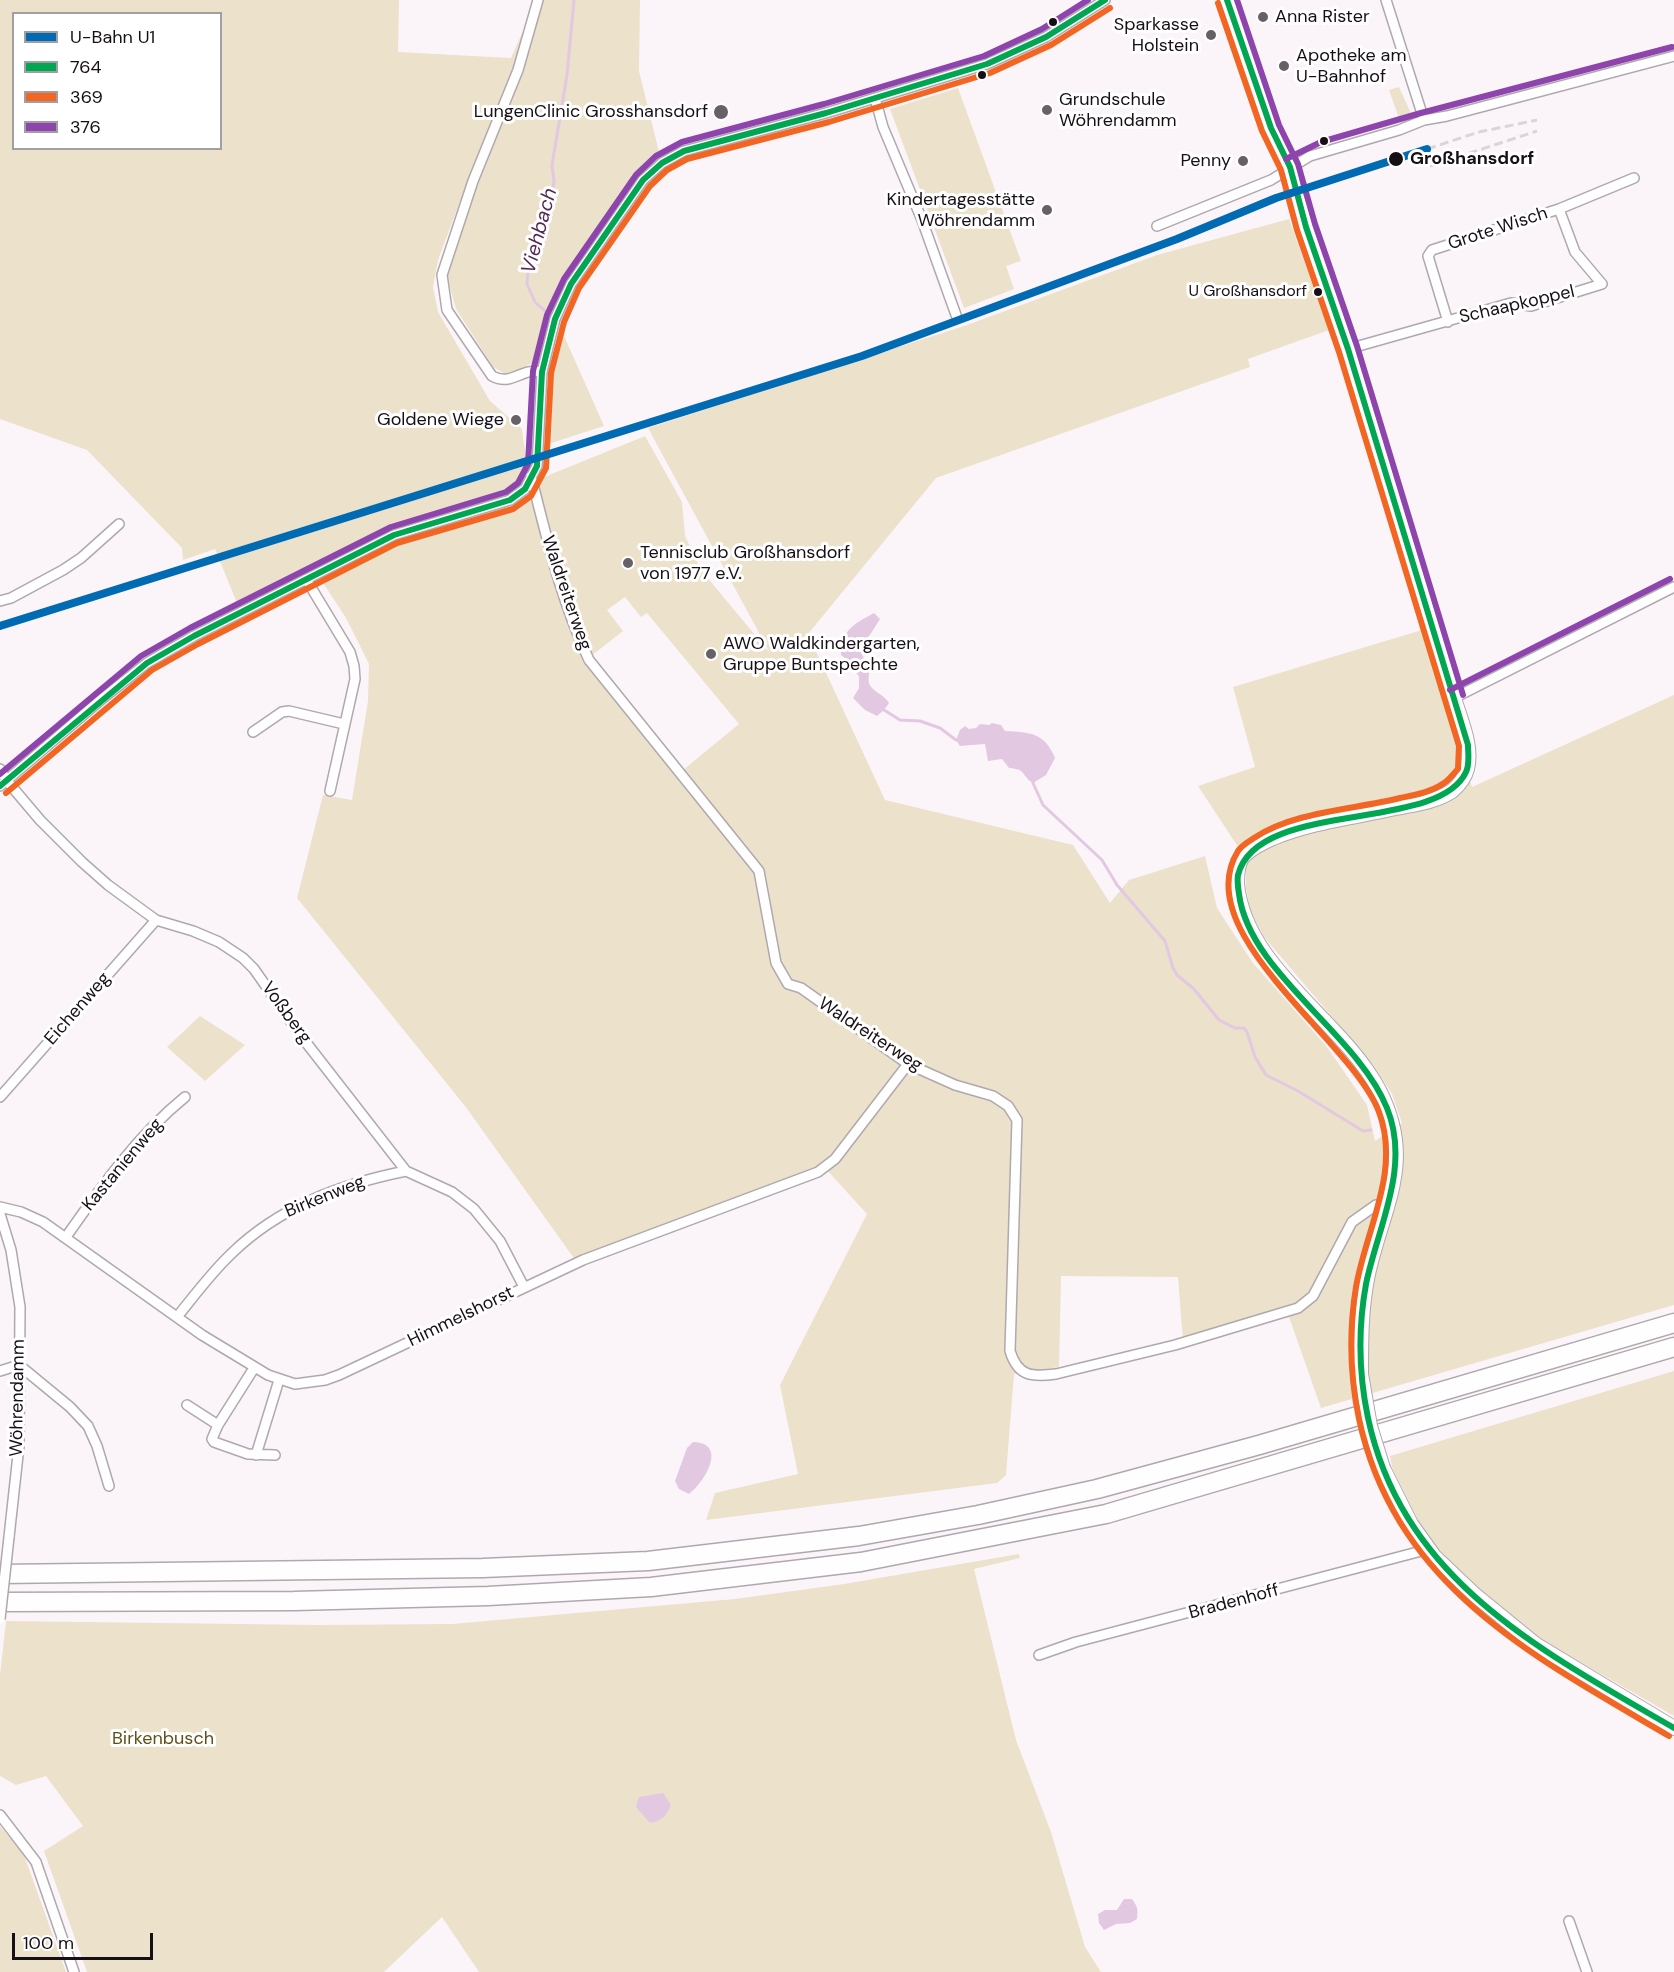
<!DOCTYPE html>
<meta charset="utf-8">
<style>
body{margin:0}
#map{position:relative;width:1674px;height:1972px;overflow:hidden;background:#fbf5fa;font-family:"DM Sans",sans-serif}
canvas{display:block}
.legend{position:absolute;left:12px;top:12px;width:210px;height:138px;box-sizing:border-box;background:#fff;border:2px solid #a29fa2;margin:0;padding:8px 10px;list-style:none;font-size:18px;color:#170f16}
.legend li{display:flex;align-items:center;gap:12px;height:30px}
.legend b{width:30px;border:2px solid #a29fa2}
.scale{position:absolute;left:12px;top:1933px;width:141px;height:27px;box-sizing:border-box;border:3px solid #170f16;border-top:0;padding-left:8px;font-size:18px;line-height:21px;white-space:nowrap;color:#170f16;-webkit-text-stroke:4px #fff;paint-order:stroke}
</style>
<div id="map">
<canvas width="1674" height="1972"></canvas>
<ul class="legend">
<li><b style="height:8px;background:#006ab3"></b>U-Bahn U1</li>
<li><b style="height:8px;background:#00a651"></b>764</li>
<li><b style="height:8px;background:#f26522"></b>369</li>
<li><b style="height:8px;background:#8e44ad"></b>376</li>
</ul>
<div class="scale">100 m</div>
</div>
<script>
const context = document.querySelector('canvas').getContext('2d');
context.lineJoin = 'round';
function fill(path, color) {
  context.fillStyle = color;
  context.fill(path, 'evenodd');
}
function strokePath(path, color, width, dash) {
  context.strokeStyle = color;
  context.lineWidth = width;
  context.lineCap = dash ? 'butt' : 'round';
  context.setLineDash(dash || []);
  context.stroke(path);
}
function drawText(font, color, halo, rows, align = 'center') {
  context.font = font + ' "DM Sans",sans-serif';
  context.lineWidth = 6;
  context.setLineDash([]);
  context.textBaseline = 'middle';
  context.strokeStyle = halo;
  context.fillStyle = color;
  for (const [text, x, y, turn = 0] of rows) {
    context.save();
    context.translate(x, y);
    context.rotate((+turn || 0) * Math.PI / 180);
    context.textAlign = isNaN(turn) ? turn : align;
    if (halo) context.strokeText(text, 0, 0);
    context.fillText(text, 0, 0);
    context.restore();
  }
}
const green = new Path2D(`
 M0,0H399L398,52L511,58L537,0H640L639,71L659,152L552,303L537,361L524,367L509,376L493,367L456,309L447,277L476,185L469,177L438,260L433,287L438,312L490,401L522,429L529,480L548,558L570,628L588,665L677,775L739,724L647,613L641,617L625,597L607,610L623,631L591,656L574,616L537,480L645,436L682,502L685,536L701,570L770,653L648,428L967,325L1157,255L1289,219L1329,330L1248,359L1250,367L936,478L808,634L885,800L1073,845L1110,903L1129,880L1205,856L1217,908L1253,963L1327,1047L1367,1105L1375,1141L1402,1123L1392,1094L1374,1066L1264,937L1250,910L1246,888V859L1198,786L1255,767L1233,687L1422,630L1472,787L1674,695V1305L1321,1408L1289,1317L1183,1341L1178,1277L1061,1276L1059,1367L1014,1374L1006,1475L997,1483L706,1520L715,1493L798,1474L780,1385L867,1214L826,1169L576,1261L465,1106L297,898L323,795L352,800L368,701L369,664L346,618L320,578L306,575L239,608L215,549L183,560L182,548L87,450L0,419ZM14,14H220V148H14Z
 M1399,87L1414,120L1401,124L1389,90Z
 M958,88L1021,261L1006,266L1014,289L964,308L890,109Z
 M561,329L604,426L545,445C546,404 551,368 561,329Z
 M200,1016L245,1045L205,1081L167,1047Z
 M1674,1371V1716L1542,1640L1478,1592L1425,1534L1392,1467L1390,1456Z
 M1019,1554L1020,1558L974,1569L1016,1740L1051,1832L1085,1947L1101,1972H479L442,1917L384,1972H87L44,1851L83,1826L46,1776L16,1785L0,1776V1675L6,1621L318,1625L452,1624L735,1599L844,1584Z
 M0,1826L24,1855L66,1972H0Z`);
const water = new Path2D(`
 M874,613L880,619L870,635L858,646C862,655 868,664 869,673C869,676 868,680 869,683C871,691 884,694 889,703L884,710L877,716L865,710L853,698L859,688V676C851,669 850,661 841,655C841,630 854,624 874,613Z
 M992,723L1001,725L1005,731C1030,732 1045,733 1055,758L1046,775L1033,783C1021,776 1027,769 1009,768L1002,759L988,761L985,744L960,746L956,740L960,730L965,726L969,729L976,728L980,724L989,725Z
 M693,1442C729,1443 704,1483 689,1494L679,1489L675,1481L687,1448Z
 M663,1793L671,1805C666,1816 662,1821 650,1823L636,1807L639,1797Z
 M1124,1899H1132C1138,1907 1138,1910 1137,1919L1130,1923L1116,1924L1104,1930L1099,1923L1098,1914L1105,1910H1117Z`);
const stream = new Path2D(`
 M546,312L535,302L527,284L528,270L540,242L539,220L551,202L554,181L552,165L567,75L574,0
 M884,710L900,720L920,721L940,728L956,740
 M1033,783L1043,805L1102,860L1117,885L1165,941L1173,968L1177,975L1194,989L1219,1020L1235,1028H1244L1247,1032L1255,1057L1266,1075L1298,1091L1363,1131L1371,1130`);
const minor = new Path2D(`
 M538,0L518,70L473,181L442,275L447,310L492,376C513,387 520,367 542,372
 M1386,0L1424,120
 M875,98L883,127L922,220L956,315
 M1157,226L1271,180L1310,156L1399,130L1424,120L1447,116L1674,56
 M1448,322L1428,256L1432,250L1559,209L1634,178
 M1348,349L1511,303L1531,306L1602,284L1575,252L1559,209
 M531,476C547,539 561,601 589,660L759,871L776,963L788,984L801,988L908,1064L955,1085L993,1096L1008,1106L1017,1120L1010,1351C1018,1377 1032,1377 1056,1374L1175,1345L1298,1308L1313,1296L1352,1222L1376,1205L1388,1207
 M306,579L350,652L354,666L355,679L330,791
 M0,601L11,598L63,570L81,558L119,524
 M1454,698L1674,587
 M253,732L282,712L289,711L344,724
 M0,769L7,781L40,820L82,862L108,885L156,920L193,931L219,942L243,958L254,969L301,1036L406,1171L452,1192L474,1209L500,1241L524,1287
 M0,786L103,698L147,663L194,636L394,535L510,500L525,489L537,466L542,372L555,319L571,284L643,180L662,163L684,151L826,113L987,64L1046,37L1105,0
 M0,1097L156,920
 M0,1207L21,1212L43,1222L202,1335L268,1375L295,1384L325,1380L339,1375L583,1260L818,1172L835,1159L908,1064
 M0,1214L11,1250L20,1307L19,1446L9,1537
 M66,1237C101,1187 138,1135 185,1097
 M177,1317C194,1296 211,1273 231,1254C279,1207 341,1184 406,1171
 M254,1368L218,1425L212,1439L214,1442L248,1454L275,1455
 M0,1371L19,1365L70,1407L88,1426L97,1446L109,1486
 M187,1405L218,1425
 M256,1455L279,1380
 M1039,1655L1076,1642L1429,1549
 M0,1815L36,1862L74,1972
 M1569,1921L1587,1972`);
const secondary = new Path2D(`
 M1227,0L1271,128L1290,167L1293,184L1306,227L1348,349L1454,698C1460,719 1473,746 1467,769C1465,777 1459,785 1452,791C1435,802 1415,804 1396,808C1355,817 1311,822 1273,838C1262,843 1249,849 1242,858C1237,865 1237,876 1237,884C1245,968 1342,1020 1379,1090C1416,1162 1383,1205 1368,1274C1361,1307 1361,1340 1361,1374
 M1383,1468L1411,1524L1434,1556L1475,1595L1535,1644L1674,1728`);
const motorway = new Path2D(`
 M0,1574L483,1568L648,1561L859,1536L978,1515L1097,1489L1259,1445L1674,1323
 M0,1602L294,1601L488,1596L651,1587L861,1562L1106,1514L1674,1347`);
const rail = new Path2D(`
 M1427,149L1479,132L1537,120
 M1430,166L1537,131`);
const minorBridge = new Path2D(`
 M0,1619L9,1537`);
const secondaryBridge = new Path2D(`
 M1361,1374L1370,1426L1383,1468`);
const bus1 = new Path2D(`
 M1227,0L1271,128L1290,167L1306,227L1348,349L1468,745C1468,753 1470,764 1466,772C1438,833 1257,799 1238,875C1237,881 1238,888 1239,894C1249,973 1357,1033 1387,1108C1411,1167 1378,1226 1366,1284C1358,1328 1359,1375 1368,1418C1403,1581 1542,1651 1674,1728
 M0,786L147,663L194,636L394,535L510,500L525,489L537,466L542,372L555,319L571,284L643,180L662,163L684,151L826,113L987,64L1046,37L1105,0`);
const bus2 = new Path2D(`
 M1218,3L1262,131L1281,170L1297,230L1339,352L1459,746L1458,769C1454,773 1449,780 1444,783C1432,792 1414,795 1400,798C1352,810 1295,811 1254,838C1248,842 1242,845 1238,851C1187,933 1352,1040 1379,1112C1401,1171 1366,1229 1356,1287C1349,1330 1350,1376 1359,1419C1395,1586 1534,1657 1669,1736
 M6,793L152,670L198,644L397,543L513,509L531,496L546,468L551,373L564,322L579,288L650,186L667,170L687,159L829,122L990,73L1051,45L1110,8`);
const bus3 = new Path2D(`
 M1237,0L1279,125L1298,164L1315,224L1357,346L1463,695
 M1286,159L1321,142L1421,113L1672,47
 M1450,690L1670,579
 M0,774L141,656L190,628L391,527L506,492L518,483L528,464L533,371L547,315L564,279L636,175L656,156L682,142L824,104L984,56L1042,29L1088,0`);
const metro1 = new Path2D(`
 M0,626L862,356L1177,239L1276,198L1427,149`);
const markers = [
 [1263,17,6,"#676066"],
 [1053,22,5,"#170f16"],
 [1211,35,6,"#676066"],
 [1284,66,6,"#676066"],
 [982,75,5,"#170f16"],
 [1047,110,6,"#676066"],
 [721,112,8,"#676066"],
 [1324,141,5,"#170f16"],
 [1396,159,8,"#170f16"],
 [1243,161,6,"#676066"],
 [1047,210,6,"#676066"],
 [1318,292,5,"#170f16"],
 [516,420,6,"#676066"],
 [628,563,6,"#676066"],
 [711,654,6,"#676066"]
];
const busNames = [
 ["U Großhansdorf",1307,292]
];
const poiNames = [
 ["Anna Rister",1275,17],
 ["Sparkasse",1199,25,"right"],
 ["Holstein",1199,46,"right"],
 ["Apotheke am",1296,56],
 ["U-Bahnhof",1296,77],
 ["Grundschule",1059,100],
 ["Wöhrendamm",1059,121],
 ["LungenClinic Grosshansdorf",708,112,"right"],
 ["Penny",1231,161,"right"],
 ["Kindertagesstätte",1035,200,"right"],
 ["Wöhrendamm",1035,221,"right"],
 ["Goldene Wiege",504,420,"right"],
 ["Tennisclub Großhansdorf",640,553],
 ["von 1977 e.V.",640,574],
 ["AWO Waldkindergarten,",723,644],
 ["Gruppe Buntspechte",723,665]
];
const stopNames = [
 ["Großhansdorf",1410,159]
];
const streetNames = [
 ["Grote Wisch",1498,229,-18],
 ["Schaapkoppel",1517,305,-13],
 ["Waldreiterweg",566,593,71],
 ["Eichenweg",78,1009,-49],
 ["Voßberg",286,1013,54],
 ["Waldreiterweg",870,1035,33],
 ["Kastanienweg",123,1165,-50],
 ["Birkenweg",325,1197,-22],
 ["Himmelshorst",461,1317,-26],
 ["Wöhrendamm",18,1398,-89],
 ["Bradenhoff",1234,1602,-15]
];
const parkNames = [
 ["Birkenbusch",163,1739]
];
const waterNames = [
 ["Viehbach",540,231,-75]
];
fill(green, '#ece1cb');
fill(water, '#e3c8e2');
strokePath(stream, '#e3c8e2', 3);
strokePath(minor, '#afa8ae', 12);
strokePath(secondary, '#afa8ae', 16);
strokePath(motorway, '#afa8ae', 21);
strokePath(minor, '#fefefe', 9);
strokePath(secondary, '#fefefe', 14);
strokePath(motorway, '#fefefe', 18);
strokePath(rail, '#d8d6d7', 3, [9, 4.5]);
strokePath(minorBridge, '#afa8ae', 12, []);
strokePath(secondaryBridge, '#afa8ae', 16, []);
strokePath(minorBridge, '#fefefe', 9);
strokePath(secondaryBridge, '#fefefe', 14);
strokePath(bus1, '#00a651', 6);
strokePath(bus2, '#f26522', 6);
strokePath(bus3, '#8e44ad', 6);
strokePath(metro1, '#006ab3', 8);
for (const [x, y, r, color] of markers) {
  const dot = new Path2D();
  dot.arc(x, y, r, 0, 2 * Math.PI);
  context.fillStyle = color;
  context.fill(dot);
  strokePath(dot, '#fff', 2);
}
drawText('16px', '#170f16', '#fff', busNames, 'right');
drawText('18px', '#170f16', '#fff', poiNames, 'left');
drawText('bold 18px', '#170f16', '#fff', stopNames, 'left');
drawText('18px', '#170f16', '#fff', streetNames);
drawText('18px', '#604f19', '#fff', parkNames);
drawText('italic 20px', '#542755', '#fff', waterNames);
</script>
